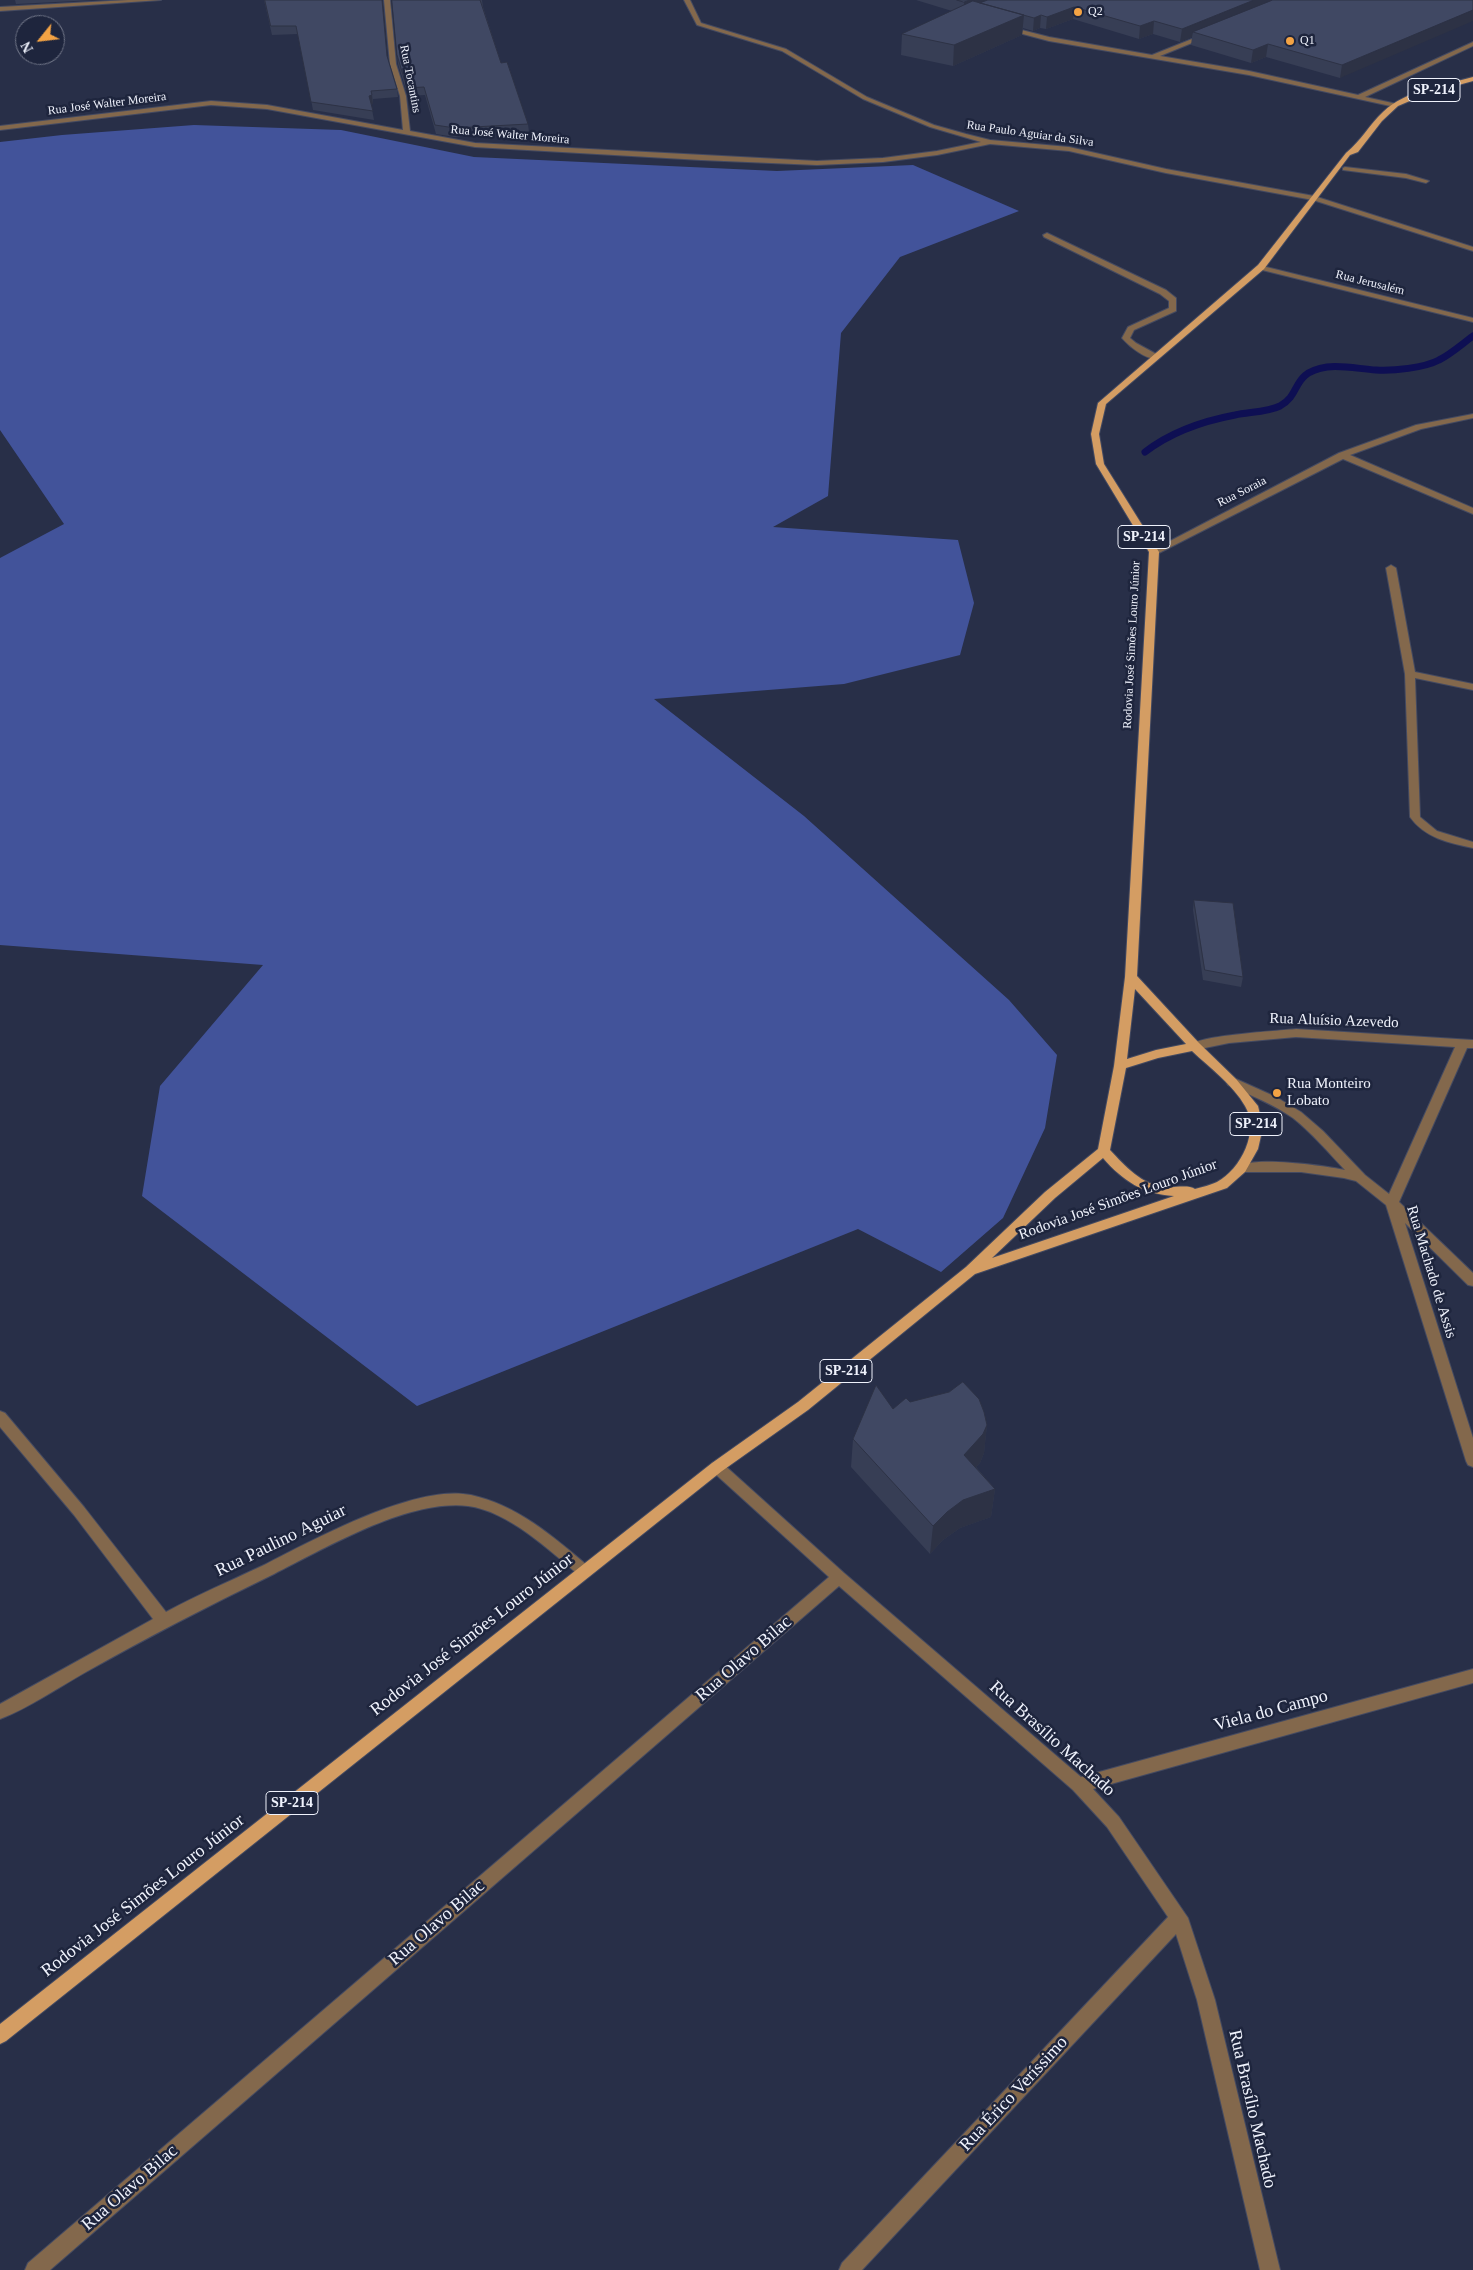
<!DOCTYPE html>
<meta charset="utf-8">
<style>
body{margin:0}
#map{position:relative;width:1473px;height:2270px;overflow:hidden;background:#282f48;font-family:"Times New Roman",serif}
canvas{display:block}
.north{position:absolute;left:15px;top:15px;width:50px;height:50px;box-sizing:border-box;background:#1e253d;border:1px solid #727789;border-radius:50%;rotate:241deg;font-size:14px;font-weight:700;line-height:20px;text-align:center;color:#eff2fc}
.north::after{content:'';display:block;margin:auto;width:18px;height:22px;background:#f4a344;clip-path:polygon(50% 0,100% 100%,50% 72%,0 100%)}
</style>
<div id="map">
<canvas width="1473" height="2270"></canvas>
<div class="north">N</div>
</div>
<script>
const context = document.querySelector('canvas').getContext('2d');
context.lineJoin = 'round';
function fill(path, color) {
  context.fillStyle = color;
  context.fill(path, 'evenodd');
}
function strokePath(path, color, width, dash) {
  context.strokeStyle = color;
  context.lineWidth = width;
  context.lineCap = dash ? 'butt' : 'round';
  context.setLineDash(dash || []);
  context.stroke(path);
}
function drawText(font, color, halo, rows, align = 'center') {
  context.font = font + ' "Times New Roman",serif';
  context.lineWidth = 5;
  context.setLineDash([]);
  context.textBaseline = 'middle';
  context.strokeStyle = halo;
  context.fillStyle = color;
  for (const [text, x, y, turn = 0] of rows) {
    context.save();
    context.translate(x, y);
    context.rotate((+turn || 0) * Math.PI / 180);
    context.textAlign = isNaN(turn) ? turn : align;
    if (halo) context.strokeText(text, 0, 0);
    context.fillText(text, 0, 0);
    context.restore();
  }
}
const forest = new Path2D(`
 M194,125L341,130L474,157L777,171L913,165L1019,211L900,257L841,333L828,496L773,527L958,540L974,603L960,655L844,684L654,699L804,816L1009,1000L1057,1055L1045,1128L1003,1218L941,1272L858,1229L417,1406L142,1196L160,1086L263,965L0,945V558L64,524L0,430V142L62,135Z`);
const stream = new Path2D(`
 M1145,452C1171,432 1203,421 1235,415C1249,412 1268,412 1280,406C1303,393 1290,373 1327,367C1342,365 1360,369 1376,370C1393,371 1424,368 1439,360C1451,354 1462,344 1473,336`);
const lane = new Path2D(`
 M1345,167L1406,174L1429,181L1426,183L1406,178L1343,170V168Z
 M1047,233L1166,290L1176,298V311L1134,330L1130,338L1136,343L1158,355V359C1146,360 1130,347 1122,338L1128,327L1169,308V301L1160,294L1044,237L1043,235Z`);
const street = new Path2D(`
 M128,0H161L0,11V7Z
 M384,0H390L396,64L406,96L410,131L475,143L817,161L883,158L937,151L981,142L930,127L863,99L782,51L697,25L684,0H690L701,23L786,49L867,97L934,125L966,134L990,140L1069,147L1166,169L1314,196L1473,247V251L1313,200L1166,173L1069,151L990,144L937,155L883,162L817,165L701,160L475,147L267,109L211,105L0,130V126L211,101L267,105L403,130L400,96L390,64Z
 M1006,26L1049,37L1152,55L1207,33L1209,36L1160,56L1249,71L1358,95L1471,43L1473,42V46L1365,97L1397,104L1395,107L1249,75L1049,41L1004,29Z
 M1258,265L1473,318V322L1258,269Z
 M1473,414V418L1421,429L1350,455L1473,508V514L1343,459L1157,554L1149,552L1339,453L1416,425Z
 M1391,565L1396,568L1415,672L1473,684V690L1415,678L1420,817L1437,831L1473,842V848C1449,843 1425,838 1410,817L1405,674L1386,568Z
 M1296,1029L1473,1040V1048H1467L1399,1202L1473,1273V1286L1468,1285L1405,1223L1473,1438V1467L1468,1465L1466,1461L1386,1205L1356,1181L1344,1178L1301,1172H1237L1235,1169C1244,1154 1327,1166 1345,1170C1328,1152 1312,1133 1293,1118C1273,1104 1250,1095 1228,1085L1226,1082L1232,1078L1236,1079L1276,1097L1301,1112L1323,1131L1365,1175L1389,1194L1455,1047L1296,1037L1229,1043L1195,1050L1189,1046C1198,1035 1278,1031 1296,1029Z
 M0,1411L5,1413L84,1507L166,1612C197,1595 230,1581 262,1566C311,1541 416,1483 471,1495C517,1505 554,1537 589,1567L592,1571L589,1575L584,1577L579,1575C549,1550 508,1511 468,1506C408,1499 326,1548 274,1574C210,1605 148,1637 86,1672C59,1687 29,1708 0,1719V1704L153,1619L74,1515L0,1427Z
 M717,1461L722,1463L844,1573L1081,1777L1473,1669V1683L1093,1789L1119,1817L1188,1918L1215,2000L1280,2270H1260L1197,2000L1176,1934L862,2270H839L842,2263L1168,1917L1107,1827L1073,1790L839,1586L50,2270H25L28,2263L829,1577L712,1471L710,1467L712,1463Z`);
const primary = new Path2D(`
 M1473,77V81L1426,94L1398,106L1382,121L1358,152L1350,155L1264,269L1106,404L1099,434L1104,464L1159,552L1137,976L1199,1043L1236,1079L1258,1106L1263,1127L1258,1149L1245,1172L1227,1188L975,1274L808,1410L722,1471L6,2041L0,2044V2024L712,1463L798,1402L966,1267L1045,1192L1098,1149L1114,1066L1125,977L1149,552L1096,464L1091,434L1098,403L1258,265L1346,153C1361,141 1369,125 1383,112C1406,90 1443,85 1473,77ZM1135,989L1186,1044L1156,1050L1127,1059ZM1192,1051C1210,1068 1233,1085 1245,1106C1260,1131 1241,1169 1217,1182C1211,1185 1202,1187 1195,1189C1188,1184 1174,1188 1165,1187C1142,1185 1125,1166 1110,1150L1126,1068L1158,1058ZM1103,1158C1123,1181 1143,1194 1174,1196L992,1258L1055,1198Z`);
const wall = new Path2D(`
 M15,0H95L16,4Z
 M264,0H383H382L387,56L397,89L398,97L373,99V104H371L374,120L313,110L298,34L272,35Z
 M392,0H482L483,7L501,63L528,124L529,132L455,137L436,134L425,95L408,96L398,64Z
 M916,0H1473L1340,78L1266,57L1251,63L1191,45L1192,37L1180,42L1153,34L1139,39L1073,19L1046,29L1040,28L1033,31L1023,28L1022,35L953,66L901,55L902,34L952,11Z
 M1194,900L1243,977L1241,987L1203,980L1193,910Z
 M910,1402L987,1425L984,1453L980,1463L976,1467L995,1489L991,1517L960,1528L943,1540L930,1554L851,1467L853,1439L893,1409Z`);
const shadedWall = new Path2D(`
 M970,0H996L964,15V2Z
 M1254,0H1283L1193,32L1192,37L1180,42L1182,29Z
 M1074,7L1073,19L1046,29L1047,17Z
 M1473,10V21L1340,78L1342,65Z
 M1024,15L1022,35L953,66L954,45Z
 M1041,15L1040,28L1033,31L1034,18Z
 M1154,21L1153,34L1139,39L1140,26Z
 M1268,44L1266,57L1251,63L1253,50Z
 M372,95L373,104H370L369,96Z
 M987,1425L984,1453L980,1463L961,1483L964,1455Z
 M995,1489L991,1517L960,1528L943,1540L930,1554L933,1526L947,1512L963,1500Z`);
const building = new Path2D(`
 M265,0H382L387,56L397,89L371,91L372,95L369,96L373,111L311,102L296,26H271Z
 M392,0H480L501,63L507,62L528,124L455,128L435,125L424,87L407,88L397,55Z
 M957,0H970L964,2Z
 M988,0H1254L1182,29L1154,21L1140,26L1074,7L1047,17L1041,15L1034,18L980,3Z
 M1273,0H1473V10L1342,65L1268,44L1253,50L1193,32Z
 M973,1L1024,15L954,45L902,34Z
 M1194,900L1233,903L1243,977L1205,970Z
 M963,1382L979,1399L984,1412L987,1425L983,1434L964,1455L995,1489L963,1500L947,1512L933,1526L853,1439L876,1385L893,1409L906,1398L910,1402L949,1392Z`);
const markers = [
 [1078,12,5,"#f4a344"],
 [1290,41,5,"#f4a344"],
 [1277,1093,5,"#f4a344"]
];
const farPoinames = [
 ["Q2",1088,12],
 ["Q1",1300,41]
];
const farStreetnames = [
 ["Rua Tocantins",410,79,79],
 ["Rua José Walter Moreira",107,104,-7],
 ["Rua Paulo Aguiar da Silva",1030,134,8],
 ["Rua José Walter Moreira",510,135,5],
 ["Rua Jerusalém",1370,283,14],
 ["Rua Soraia",1242,492,-27],
 ["Rodovia José Simões Louro Júnior",1132,645,-87]
];
const shields = [
 [1434,90,52],
 [1144,537,52],
 [1256,1124,52],
 [846,1371,52],
 [292,1803,52]
];
const shieldNames = [
 ["SP-214",1434,90],
 ["SP-214",1144,537],
 ["SP-214",1256,1124],
 ["SP-214",846,1371],
 ["SP-214",292,1803]
];
const streetNames = [
 ["Rua Aluísio Azevedo",1334,1021,2],
 ["Rodovia José Simões Louro Júnior",1118,1200,-20],
 ["Rua Machado de Assis",1431,1272,73]
];
const poiNames = [
 ["Rua Monteiro",1287,1084],
 ["Lobato",1287,1101]
];
const nearStreetnames = [
 ["Rua Paulino Aguiar",281,1541,-26],
 ["Rodovia José Simões Louro Júnior",472,1635,-38],
 ["Rua Olavo Bilac",744,1659,-41],
 ["Viela do Campo",1271,1711,-15],
 ["Rua Brasílio Machado",1052,1739,42],
 ["Rodovia José Simões Louro Júnior",143,1896,-38],
 ["Rua Olavo Bilac",437,1923,-41],
 ["Rua Érico Veríssimo",1014,2094,-47],
 ["Rua Brasílio Machado",1252,2109,77],
 ["Rua Olavo Bilac",130,2188,-41]
];
fill(forest, '#42539a');
strokePath(stream, '#0e0f53', 7);
strokePath(lane, '#444a61', 2);
strokePath(street, '#444a61', 2);
strokePath(primary, '#444a61', 2);
fill(lane, '#83684c');
fill(street, '#83684c');
fill(primary, '#d49d63');
fill(wall, '#373e55');
fill(shadedWall, '#2d3245');
fill(building, '#404863');
strokePath(building, '#2d3245', 1);
for (const [x, y, r, color] of markers) {
  const dot = new Path2D();
  dot.arc(x, y, r, 0, 2 * Math.PI);
  context.fillStyle = color;
  context.fill(dot);
  strokePath(dot, '#1e253d', 2);
}
drawText('12px', '#eff2fc', '#1e253d', farPoinames, 'left');
drawText('12px', '#eff2fc', '#1e253d', farStreetnames);
for (const [x, y, w] of shields) {
  const box = new Path2D();
  box.roundRect(x - w / 2, y - 11.5, w, 23, 4);
  context.fillStyle = '#1e253d';
  context.fill(box);
  strokePath(box, '#eff2fc', 1);
}
drawText('bold 14px', '#eff2fc', null, shieldNames);
drawText('15px', '#eff2fc', '#1e253d', streetNames);
drawText('15px', '#eff2fc', '#1e253d', poiNames, 'left');
drawText('18px', '#eff2fc', '#1e253d', nearStreetnames);
</script>
